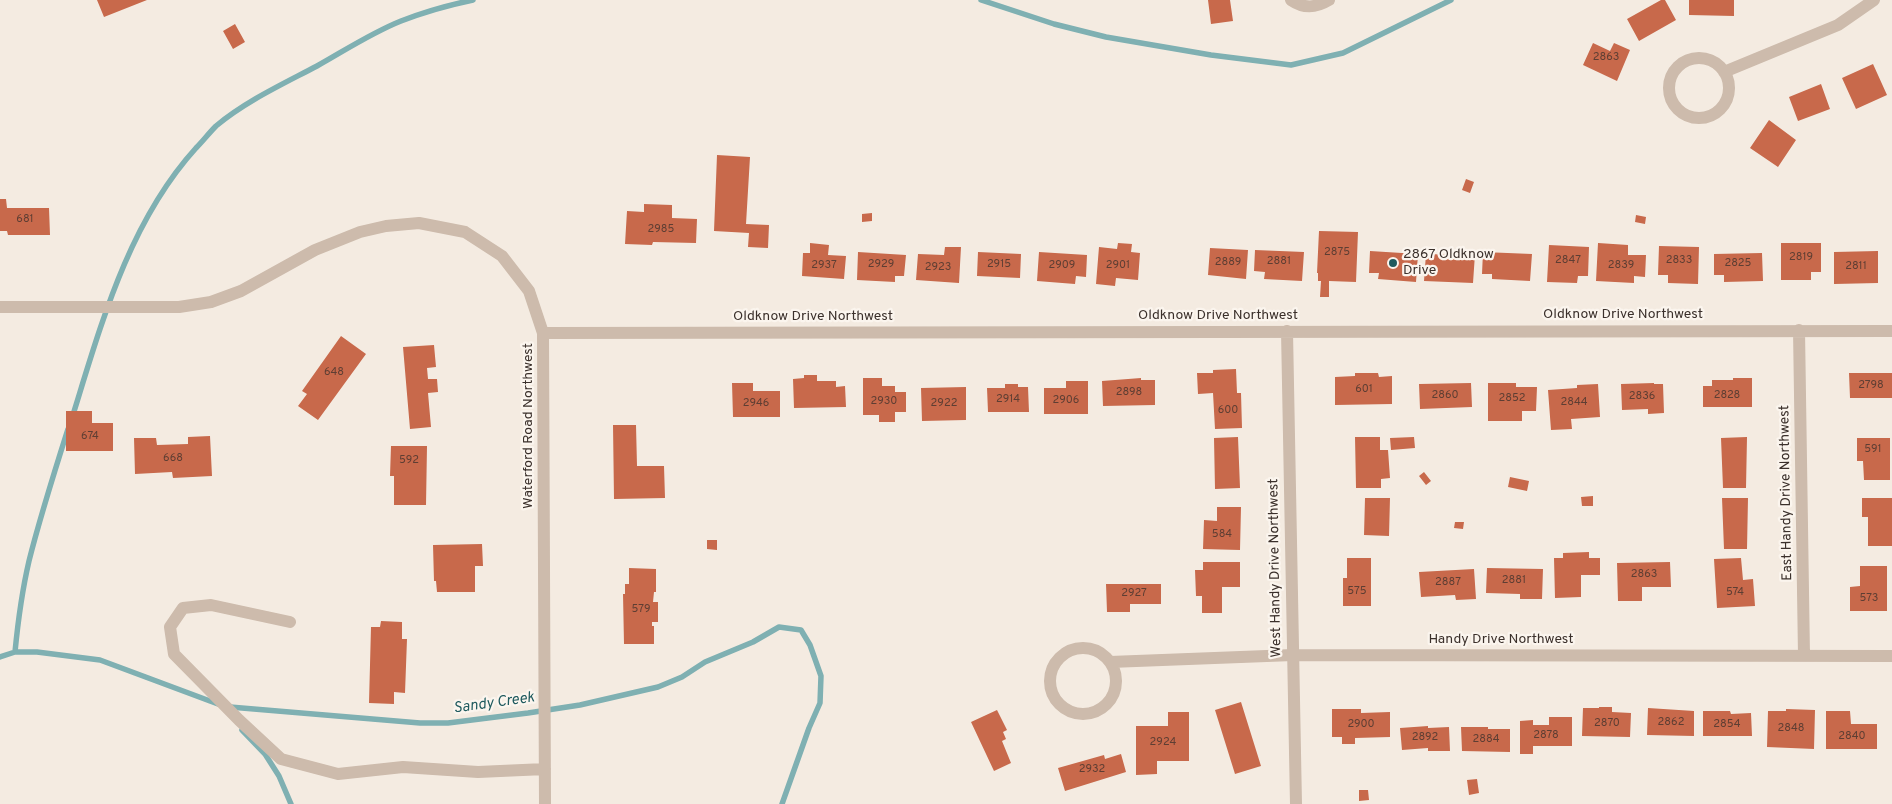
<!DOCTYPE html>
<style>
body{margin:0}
canvas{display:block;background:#f4ebe1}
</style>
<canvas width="1892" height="804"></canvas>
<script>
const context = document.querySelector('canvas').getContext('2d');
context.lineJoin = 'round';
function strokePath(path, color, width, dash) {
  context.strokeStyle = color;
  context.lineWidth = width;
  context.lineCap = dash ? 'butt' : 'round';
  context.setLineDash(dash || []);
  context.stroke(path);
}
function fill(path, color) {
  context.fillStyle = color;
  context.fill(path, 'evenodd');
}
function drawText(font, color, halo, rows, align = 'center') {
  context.font = font + ' Overpass,sans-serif';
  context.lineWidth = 4.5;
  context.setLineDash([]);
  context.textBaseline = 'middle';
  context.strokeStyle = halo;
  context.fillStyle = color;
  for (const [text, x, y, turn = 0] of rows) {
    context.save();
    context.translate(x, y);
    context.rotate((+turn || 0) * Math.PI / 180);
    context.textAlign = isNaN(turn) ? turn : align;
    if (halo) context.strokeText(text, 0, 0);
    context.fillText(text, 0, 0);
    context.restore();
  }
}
const stream = new Path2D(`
 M981,0L1054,24L1106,37L1211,55L1291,65L1343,53L1451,0
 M72,418C101,325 128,223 196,148C203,141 209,133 216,126C246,101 283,84 317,66C344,51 371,33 401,21C424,12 449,5 473,0
 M15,652C18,621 22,591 29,561C40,517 54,473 68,429
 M0,657L15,652H37L100,660L218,704
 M230,707L420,723H448L528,713L580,705L658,687L682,677L705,662L753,642L779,627L801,630L810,645L821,676L820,703L809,728L782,804
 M242,730L265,754L279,776L291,804`);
const building = new Path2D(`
 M97,0H147L104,17Z
 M1208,0H1230L1233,21L1211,24Z
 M1661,0H1665L1676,20L1639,41L1627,19Z
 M1689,0H1734V16L1689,15Z
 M235,24L245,42L233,49L223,31Z
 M1593,43L1610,51L1614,43L1630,50L1617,81L1583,65Z
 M1873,64L1887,95L1856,109L1842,78Z
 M1821,84L1830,109L1798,121L1789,97Z
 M1769,120L1796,140L1778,167L1750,148Z
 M717,155L750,157L746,224L769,225L768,248L748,247L749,233L714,231Z
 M1466,179L1474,182L1470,193L1462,190Z
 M0,199H6L7,208H49L50,235H8L7,231H0Z
 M644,204L672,205V218L697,219L696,243L653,242L652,245L625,244L627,211L644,212Z
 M872,213V221L862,222V214Z
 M1636,215L1646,217L1645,224L1635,222Z
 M1319,231L1358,232L1356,282L1329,281V297H1320L1321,281H1318V273H1317Z
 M810,243L829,245L828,255L846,256L844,279L802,276L803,253H810Z
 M1118,243L1132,244L1131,252L1140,253L1138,280L1116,278L1115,286L1096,284L1099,247L1117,249Z
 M1598,243L1628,245V255H1646L1645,277L1634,276V283L1596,281Z
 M1781,243H1821V272H1811V280H1781Z
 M1549,245L1589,247L1588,276H1578L1577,283L1547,282Z
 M1659,246L1699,247L1698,284L1668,283V275H1658Z
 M945,247H961L959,283L916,280L918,254L944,255Z
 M1210,248L1248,250L1246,279L1208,275Z
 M1255,250L1304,252L1302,281L1264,279L1265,272L1254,271Z
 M1370,251L1418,254L1416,282L1378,279L1379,273H1369Z
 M1878,251V283L1834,284V252Z
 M858,252L906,255L904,276H895V282L857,280Z
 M978,252L1021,254L1020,278L977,276Z
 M1039,252L1087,255L1086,277L1076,276L1075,284L1037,281Z
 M1483,252L1532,254L1530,281L1492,279V274H1482Z
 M1762,253L1763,281L1724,282V275H1714V254Z
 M1426,254L1459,255V254H1475L1473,283L1424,281Z
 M341,336L366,354L318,420L298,406L307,394L302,391Z
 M434,345L436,367L427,368L428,379H437L438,392L428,393L431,427L410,429L403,347Z
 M1236,369L1237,393H1241L1242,428L1215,429L1213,393L1198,394L1197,373H1213V370Z
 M1355,373H1378L1379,377L1392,376V404L1335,405V377L1355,376Z
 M1849,373H1892V398H1850Z
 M804,375H817V381H836V387L845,386L846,407L794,408L793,379L804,378Z
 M863,378H882V386H895V392H906V412H895V422H879V415H863Z
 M1141,378V380H1155V405L1103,406L1102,381Z
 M1733,378H1752V407H1703V386H1712V380H1733Z
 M1066,381H1088V414H1044V388H1066Z
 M732,383H753V391H780V417H733Z
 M1471,383L1472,407L1420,409L1419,384Z
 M1488,383H1516V387H1537L1536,411H1522V421H1488Z
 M1654,383V384H1663L1664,413L1648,414V409L1622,410L1621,384Z
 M1005,384H1018V387H1028L1029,412H988L987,388H1005Z
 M1598,384L1600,417L1571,419L1572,429L1551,430L1548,390L1577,388V385Z
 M966,387V420L922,421L921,388Z
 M66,411H92V423H113V451H66Z
 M613,425H636L637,466H664L665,498L614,499Z
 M210,436L212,476L173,478L172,472L135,474L134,438H156L157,445L188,444V437Z
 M1238,437L1240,488L1215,489L1214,438Z
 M1355,437H1380V450H1388L1390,478L1381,479V488H1356Z
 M1414,437L1415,448L1391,450L1390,438Z
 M1747,437L1746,488H1723L1721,438Z
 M1857,438H1890V480H1864L1863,461H1857Z
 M391,446H427L426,505H394V476H390Z
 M1424,472L1431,481L1426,485L1419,476Z
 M1510,477L1529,481L1527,491L1508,487Z
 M1593,496V506H1582L1581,497Z
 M1365,498H1390L1389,536L1364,535Z
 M1722,498H1748L1747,549H1724Z
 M1862,498H1892V546H1868V517H1862Z
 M1217,507H1241L1240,550L1203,549L1204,520L1217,521Z
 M1455,522H1464L1463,529L1454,528Z
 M707,540H717V550L707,549Z
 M482,544L483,566H475V592H437L436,581H434L433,545Z
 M1589,552V558H1600V575H1581V597L1555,598L1554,558H1563V553Z
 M1347,558H1371V606H1343V578H1347Z
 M1741,558L1743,580L1753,579L1755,606L1717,608L1714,559Z
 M1203,562H1240V587H1222V613H1202V596H1196L1195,570H1203Z
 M1670,562L1671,587H1642V601H1618L1617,563Z
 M1860,566H1887V611H1850V587L1860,586Z
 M629,568L656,569V592H654L653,602H658V622H652V626H654V644H624L623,594H625V584H629Z
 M1487,568L1543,569L1542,599H1520V594L1486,593Z
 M1474,569L1476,599L1456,600L1455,595L1421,597L1419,572Z
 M1106,584H1161V604H1130V612H1107Z
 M381,621L402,622V639H407L405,693L394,692V704L369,703L371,627H380Z
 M1241,702L1261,766L1235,774L1215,710Z
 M1599,707H1612V712L1631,713L1630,737L1582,736L1583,708H1599Z
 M1648,708L1694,711V736L1647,735Z
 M1332,709H1361V713L1390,712V737L1355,738V744H1342V737H1332Z
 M1786,709L1815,710L1814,749L1767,747L1768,711H1786Z
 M997,710L1007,730L1003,732L1006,739L1002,741L1011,763L994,771L971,722Z
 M1703,711H1730L1731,714L1751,713L1752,736H1703Z
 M1826,711H1850L1851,724H1877V749H1826Z
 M1168,712H1189V761H1157V774L1136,775V726H1168Z
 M1549,717H1572V746H1533V754H1520V721L1533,720V725H1549Z
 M1428,726V728L1449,727L1450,751H1428V748L1402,750L1400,728Z
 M1461,727H1488V729H1510V752L1462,751Z
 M1121,754L1126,772L1065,791L1058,768L1104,755L1105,759Z
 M1477,779L1479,793L1469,795L1467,780Z
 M1359,790H1368L1369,800L1359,801Z`);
const minor = new Path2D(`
 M1291,0C1304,9 1316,8 1329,0
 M1669 88a30 30 0 1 1 60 0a30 30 0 1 1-60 0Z
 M1724,72L1838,25L1874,0
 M0,307H179L211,302L241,291L315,250L360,232L386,226L419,223L465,232L502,256L529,291L543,333L545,804
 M1799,330L1804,656
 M1287,331L1296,804
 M543,333L1892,331
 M290,622L211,605L183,608L170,627L174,654L239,720L281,759L338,774L403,767L478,772L545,769
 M1050 681a33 33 0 1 1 66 0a33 33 0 1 1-66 0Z
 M1110,662L1293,655L1892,656`);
const markers = [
 [1393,263,5,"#1f5a5e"]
];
const numberNames = [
 ["2863",1606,58],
 ["681",25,220],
 ["2985",661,230],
 ["2875",1337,253],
 ["2819",1801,258],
 ["2847",1568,261],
 ["2833",1679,261],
 ["2881",1279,262],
 ["2889",1228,263],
 ["2825",1738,264],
 ["2929",881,265],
 ["2915",999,265],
 ["2937",824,266],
 ["2909",1062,266],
 ["2901",1118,266],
 ["2839",1621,266],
 ["2811",1856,267],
 ["2923",938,268],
 ["648",334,373],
 ["2798",1871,386],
 ["601",1364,390],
 ["2898",1129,393],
 ["2860",1445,396],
 ["2828",1727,396],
 ["2836",1642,397],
 ["2852",1512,399],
 ["2914",1008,400],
 ["2906",1066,401],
 ["2930",884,402],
 ["2844",1574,403],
 ["2946",756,404],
 ["2922",944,404],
 ["600",1228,411],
 ["674",90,437],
 ["591",1873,450],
 ["668",173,459],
 ["592",409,461],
 ["584",1222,535],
 ["2863",1644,575],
 ["2881",1514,581],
 ["2887",1448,583],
 ["575",1357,592],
 ["574",1735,593],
 ["2927",1134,594],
 ["573",1869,599],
 ["579",641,610],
 ["2862",1671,723],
 ["2870",1607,724],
 ["2900",1361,725],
 ["2854",1727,725],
 ["2848",1791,729],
 ["2878",1546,736],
 ["2840",1852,737],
 ["2892",1425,738],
 ["2884",1486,740],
 ["2924",1163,743],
 ["2932",1092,770]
];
const poiNames = [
 ["2867 Oldknow",1403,255],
 ["Drive",1403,271]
];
const streetNames = [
 ["Oldknow Drive Northwest",1623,315],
 ["Oldknow Drive Northwest",1218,316],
 ["Oldknow Drive Northwest",813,317],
 ["Waterford Road Northwest",529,426,-90],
 ["East Handy Drive Northwest",1787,493,-91],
 ["West Handy Drive Northwest",1276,568,-91],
 ["Handy Drive Northwest",1501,640]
];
const waterNames = [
 ["Sandy Creek",494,704,-8]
];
strokePath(stream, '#7fb0b2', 5.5);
fill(building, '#c8694b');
strokePath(minor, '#cdbbac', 12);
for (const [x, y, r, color] of markers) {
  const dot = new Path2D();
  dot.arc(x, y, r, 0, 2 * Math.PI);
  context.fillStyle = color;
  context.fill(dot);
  strokePath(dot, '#fbf5ee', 2);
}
drawText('11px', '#5e3e33', null, numberNames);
drawText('14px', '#3b302b', '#fbf5ee', poiNames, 'left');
drawText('14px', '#3b302b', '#fbf5ee', streetNames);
drawText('italic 15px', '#1f5a5e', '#fbf5ee', waterNames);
</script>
